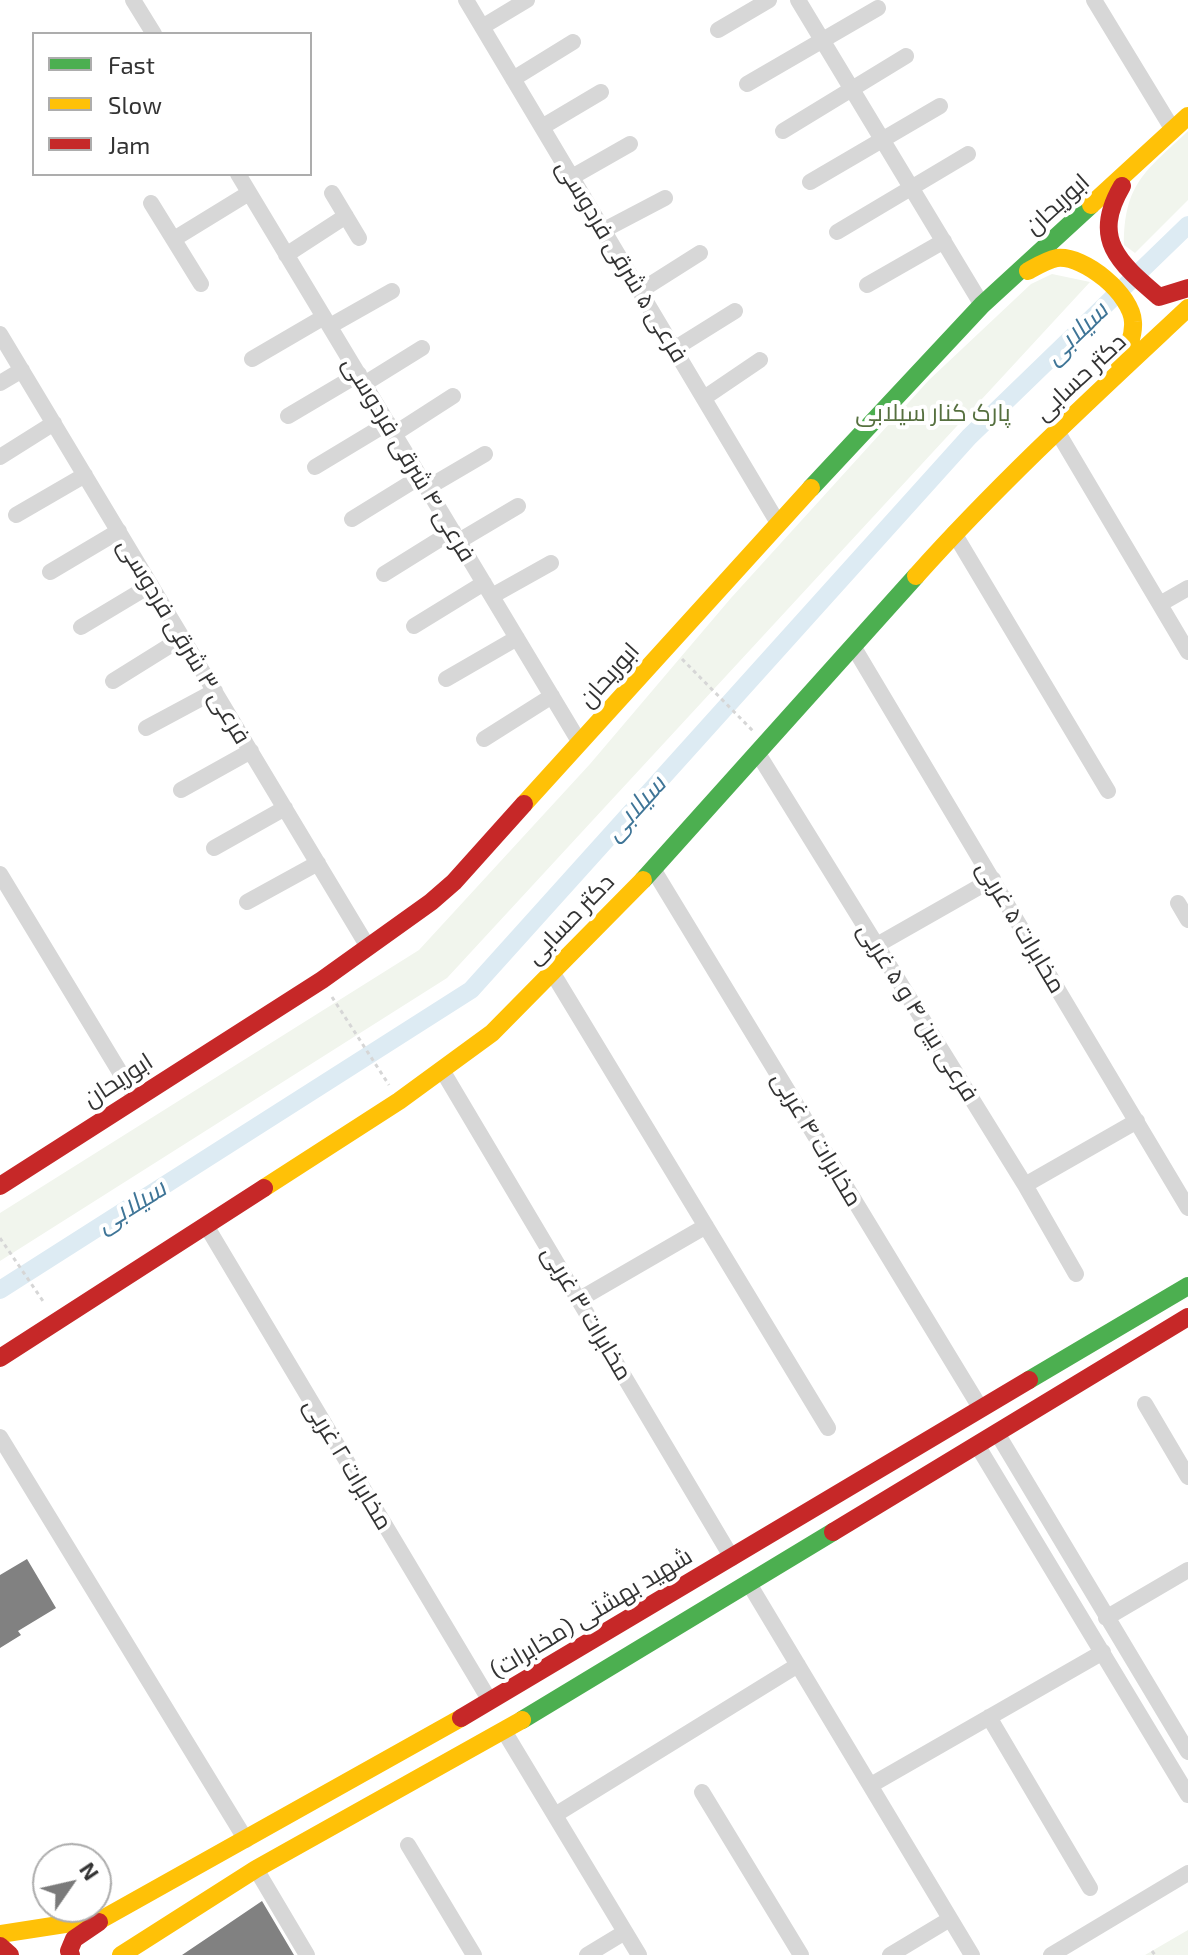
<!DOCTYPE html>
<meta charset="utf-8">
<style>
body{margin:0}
#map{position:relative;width:1188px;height:1955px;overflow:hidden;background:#fff;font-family:"Exo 2",sans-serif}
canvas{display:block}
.legend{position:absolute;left:32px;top:32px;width:280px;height:144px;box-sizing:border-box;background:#fff;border:2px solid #adadad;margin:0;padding:10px 14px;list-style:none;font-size:24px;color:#333}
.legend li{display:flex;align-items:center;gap:16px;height:40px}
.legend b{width:40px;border:2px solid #adadad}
.north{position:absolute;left:32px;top:1843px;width:80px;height:80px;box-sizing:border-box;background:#fff;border:2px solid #adadad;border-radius:50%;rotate:56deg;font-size:22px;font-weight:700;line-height:32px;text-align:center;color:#333}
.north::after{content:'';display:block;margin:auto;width:28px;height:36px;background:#7a7a7a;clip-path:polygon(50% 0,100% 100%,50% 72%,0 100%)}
</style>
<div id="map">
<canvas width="1188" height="1955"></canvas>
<ul class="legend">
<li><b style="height:10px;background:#4caf50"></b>Fast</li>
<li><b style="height:10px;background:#ffc107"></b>Slow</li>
<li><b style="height:10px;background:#c62828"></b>Jam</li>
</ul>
<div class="north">N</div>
</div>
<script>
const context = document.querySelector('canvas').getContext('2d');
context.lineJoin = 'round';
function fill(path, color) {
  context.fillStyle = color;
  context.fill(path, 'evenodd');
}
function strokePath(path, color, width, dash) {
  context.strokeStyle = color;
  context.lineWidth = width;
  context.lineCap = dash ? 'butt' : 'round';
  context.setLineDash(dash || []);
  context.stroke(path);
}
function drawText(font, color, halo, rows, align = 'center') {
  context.font = font + ' "Exo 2",Cairo,sans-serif';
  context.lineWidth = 8;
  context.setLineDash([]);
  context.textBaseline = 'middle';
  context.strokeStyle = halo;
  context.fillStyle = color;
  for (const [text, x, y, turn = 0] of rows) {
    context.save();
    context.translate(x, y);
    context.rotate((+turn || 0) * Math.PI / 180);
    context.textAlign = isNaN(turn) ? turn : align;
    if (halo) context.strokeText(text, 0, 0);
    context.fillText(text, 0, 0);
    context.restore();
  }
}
const green = new Path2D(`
 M1188,131V200L1135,253L1124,245C1124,183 1146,171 1188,131Z
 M1052,274L1090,282L447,978L0,1261V1213L419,950L590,764L731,598L929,380L1031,284Z
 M1188,1930V1955H1145Z`);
const canal = new Path2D(`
 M0,1290L471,990L969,437L1188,225`);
const building = new Path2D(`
 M27,1559L56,1608L18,1631L21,1635L0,1648V1575Z
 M262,1901L294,1955H182L228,1924Z`);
const path = new Path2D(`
 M682,659L753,731
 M332,997L389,1085
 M0,1238L45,1304
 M1152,1951L1155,1955`);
const street = new Path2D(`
 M133,0L154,34
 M466,0L778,523
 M798,0L982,305
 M1094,0L1173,130
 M482,27L527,0
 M718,30L769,0
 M513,79L573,42
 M747,84L878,8
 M542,127L601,92
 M783,131L906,56
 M238,174L580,743
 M572,177L630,144
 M810,182L940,106
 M332,193L359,238
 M151,203L201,284
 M604,230L665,198
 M837,232L968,154
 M174,239L249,193
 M286,255L346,216
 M867,285L944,241
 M640,291L700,253
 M330,326L392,291
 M0,334L368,947
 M674,349L735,311
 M252,359L324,317
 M0,383L22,370
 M364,384L422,348
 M704,398L760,360
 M288,416L359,374
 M1057,431L1188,652
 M394,434L453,396
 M0,457L54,423
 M315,467L388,423
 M427,488L485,454
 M16,515L85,475
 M352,519L420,477
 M954,533L1108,791
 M459,541L518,506
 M50,572L119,531
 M384,574L453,531
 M492,596L551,563
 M1160,604L1188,588
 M414,626L484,583
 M81,627L151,585
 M853,646L1188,1208
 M446,679L517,638
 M113,681L182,638
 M146,728L215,691
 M484,739L552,696
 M757,752L1025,1185L1076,1274
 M181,790L251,751
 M214,848L285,808
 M653,869L981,1409
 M0,874L135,1097
 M247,902L318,863
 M1178,903L1188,920
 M877,945L993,879
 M552,972L828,1428
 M442,1070L732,1558
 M1025,1185L1137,1121
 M207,1227L490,1701
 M580,1299L706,1226
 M1145,1404L1188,1477
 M997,1433L1188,1752
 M0,1437L246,1840
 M977,1445L1188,1795
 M748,1582L972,1955
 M1106,1618L1188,1570
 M989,1717L1090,1888
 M504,1731L639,1955
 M871,1785L1103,1652
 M702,1792L801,1955
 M555,1815L798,1665
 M408,1845L474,1955
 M256,1869L307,1955
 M587,1955L625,1932
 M890,1955L950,1919
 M1051,1955L1188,1873`);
const fast = new Path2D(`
 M811,488L982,305L1091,205
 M643,880L916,576
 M1029,1380L1188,1286
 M522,1720L833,1532`);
const slow = new Path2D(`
 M1091,205L1188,116
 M1028,271C1037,266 1047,260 1057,258C1085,255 1132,295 1133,322C1134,337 1127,351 1120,364
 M916,576C1001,481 1095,395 1188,308
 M524,804L811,488
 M264,1188L399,1101L492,1033L643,880
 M0,1934L104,1918L461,1718
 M121,1955L256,1869L522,1720`);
const jam = new Path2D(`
 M1122,186C1091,239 1118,262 1159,297L1188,288
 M0,1186L322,980L431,902L454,882L524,804
 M0,1358L264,1188
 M833,1532L1188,1317
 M461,1718L1029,1380
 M0,1946L10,1955
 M71,1955L69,1951L74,1939L99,1922`);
const streetNames = [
 ["ابوریحان",1057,204,-42],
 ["فرعی ۵ شرقی فردوسی",622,261,59],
 ["دکتر حسابی",1080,377,-43],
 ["فرعی ۴ شرقی فردوسی",409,459,59],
 ["فرعی ۳ شرقی فردوسی",184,641,59],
 ["ابوریحان",609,675,-48],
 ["دکتر حسابی",570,919,-46],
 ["مخابرات ۵ غربی",1021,927,59],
 ["فرعی بین ۴ و ۵ غربی",918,1012,58],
 ["ابوریحان",118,1080,-33],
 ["مخابرات ۴ غربی",817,1139,59],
 ["مخابرات ۳ غربی",587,1313,59],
 ["مخابرات ۲ غربی",348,1464,59],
 ["شهید بهشتی (مخابرات)",591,1613,-31]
];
const parkNames = [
 ["پارک کنار سیلابی",933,413]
];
const waterNames = [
 ["سیلابی",1076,333,-44],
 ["سیلابی",635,808,-48],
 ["سیلابی",131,1206,-32]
];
fill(green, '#f1f5ed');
strokePath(canal, '#ddebf3', 18);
fill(building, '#818181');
strokePath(path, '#d6d6d6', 3, [4, 4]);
strokePath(street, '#d7d7d7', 16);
strokePath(fast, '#4caf50', 18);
strokePath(slow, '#ffc107', 18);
strokePath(jam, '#c62828', 18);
drawText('24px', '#333', '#fff', streetNames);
drawText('24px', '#56703f', '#fff', parkNames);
drawText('italic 26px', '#3f7597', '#fff', waterNames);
</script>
